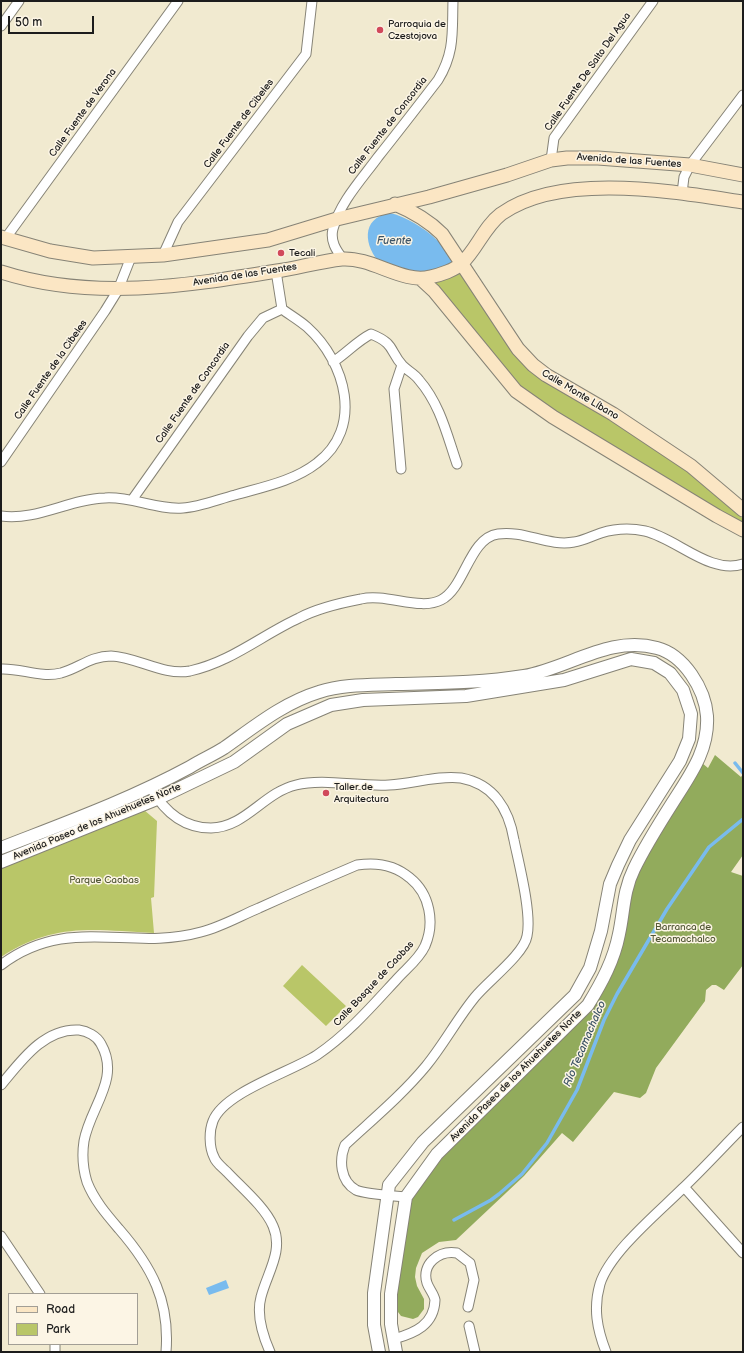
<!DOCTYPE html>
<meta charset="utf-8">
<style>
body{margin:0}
#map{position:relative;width:744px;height:1353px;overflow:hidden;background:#f1ead0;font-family:"Balsamiq Sans",sans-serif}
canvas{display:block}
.frame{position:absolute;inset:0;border:2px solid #1c1c1c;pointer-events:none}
.legend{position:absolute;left:8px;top:1293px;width:130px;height:52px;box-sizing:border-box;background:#fcf5e5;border:1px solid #a29e95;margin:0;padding:5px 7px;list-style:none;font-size:12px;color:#1c1c1c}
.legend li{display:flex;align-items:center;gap:8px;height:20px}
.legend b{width:20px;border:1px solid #a29e95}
.scale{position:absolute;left:8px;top:16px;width:86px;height:18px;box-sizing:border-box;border:2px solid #1c1c1c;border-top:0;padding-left:5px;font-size:12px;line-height:14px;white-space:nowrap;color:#1c1c1c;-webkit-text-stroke:3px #fcf5e5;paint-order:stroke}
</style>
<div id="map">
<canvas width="744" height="1353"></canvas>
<div class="frame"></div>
<ul class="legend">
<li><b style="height:5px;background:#fbe6c4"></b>Road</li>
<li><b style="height:11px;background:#b9c668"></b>Park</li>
</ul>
<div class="scale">50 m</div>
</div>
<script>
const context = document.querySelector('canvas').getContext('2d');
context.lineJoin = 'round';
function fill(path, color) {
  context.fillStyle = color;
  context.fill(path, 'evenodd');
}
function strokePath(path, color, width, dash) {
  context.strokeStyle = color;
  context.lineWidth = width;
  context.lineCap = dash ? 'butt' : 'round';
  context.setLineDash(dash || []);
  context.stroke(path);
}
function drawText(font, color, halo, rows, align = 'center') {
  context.font = font + ' "Balsamiq Sans",sans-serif';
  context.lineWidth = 3;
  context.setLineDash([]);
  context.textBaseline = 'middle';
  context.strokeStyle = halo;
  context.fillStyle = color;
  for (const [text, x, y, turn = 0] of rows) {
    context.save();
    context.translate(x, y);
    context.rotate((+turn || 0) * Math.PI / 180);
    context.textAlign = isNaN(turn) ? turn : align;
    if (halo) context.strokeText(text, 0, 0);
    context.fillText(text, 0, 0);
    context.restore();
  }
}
const green = new Path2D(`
 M459,268L517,350L689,467L740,513L743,521L736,523L555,414L517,387L423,281Z
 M144,810L157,821L154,897L151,898L154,933C93,930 55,922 1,957V868Z
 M302,965L346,1006L326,1026L283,986Z`);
const forest = new Path2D(`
 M715,755L741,777L743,774V855L731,872L743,876V965L724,990L716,985H712L706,990L705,1001L656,1068L646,1093L640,1098L614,1092L573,1142L562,1133L524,1176L456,1240L439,1242L422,1253L416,1268L415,1277L417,1286L424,1299V1309L418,1317L413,1319L401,1316L395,1308L408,1198L440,1157L591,1007L628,895L648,850L702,763L708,768Z`);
const water = new Path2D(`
 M390,213C405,216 426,229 437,240C444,247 450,257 456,265L419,278L404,269L381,264C364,247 360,218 390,213Z
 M226,1280L229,1288L209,1295L206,1288Z`);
const stream = new Path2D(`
 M735,763L743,773
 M454,1220L491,1200L499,1194L522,1174L547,1143L577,1090L604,1020L617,994L667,909L709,847L743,819`);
const minor = new Path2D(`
 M1,26L19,1
 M551,160L554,138L653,1
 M682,193L684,177L690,165L743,95
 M5,239L178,1
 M163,255L178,222L306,54L312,1
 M343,259C336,250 330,241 333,229C340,202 362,179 378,157C398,132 418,106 438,80C455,52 452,32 453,1
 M333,362C347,353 357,341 371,334C396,344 389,351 403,366C408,371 415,374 419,380C440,404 447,435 457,464
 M1,462L105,311L118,290L131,257
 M401,469L394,389L402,365
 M132,500L248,336L263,318L282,309
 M1,516C37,521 69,499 105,498C131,496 156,510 183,508C200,507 219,499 235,495C263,487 294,481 317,463C364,428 346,362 307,327C299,320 290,315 282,309L276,271
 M1,669C21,668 40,678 61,673C79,668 91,656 111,656C137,657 163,676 190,671C231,662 262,635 299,618C318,608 340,603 361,599C386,593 420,611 441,600C465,588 469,538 498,534C524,530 549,547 574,542C583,541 592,536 601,533C614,529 631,528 645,531C676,538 710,575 743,564
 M151,788C164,811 183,828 211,828C246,827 263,793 296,785C323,778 360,787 389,785C413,784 437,775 461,778C494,784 509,810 514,840C519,864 532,914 527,936C524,954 488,981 475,997C457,1019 444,1044 426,1066C402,1095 373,1119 345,1145C339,1160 340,1181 356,1190C364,1194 395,1196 406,1197
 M1,965C68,914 129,952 201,932C221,927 240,916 259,908C292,893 324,879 357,865C376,862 395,865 410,878C430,894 435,923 425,946C419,959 407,968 397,979C372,1006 348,1034 317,1055C291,1072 224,1092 213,1121C209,1131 209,1147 214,1157C216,1163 223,1168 227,1172C241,1187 265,1207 273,1226C284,1251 267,1273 261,1297C256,1315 263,1336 270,1352
 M1,1085C21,1061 44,1028 79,1030C87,1031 97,1036 101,1044C121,1079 90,1107 84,1141C82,1154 83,1169 87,1182C94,1200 107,1215 119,1229C152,1267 170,1301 166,1352
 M684,1187L743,1253
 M1,1236L40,1294
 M469,1326L475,1352
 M394,1339C415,1333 434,1325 435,1300C434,1294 429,1289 427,1283C421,1264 439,1250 457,1253L470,1263L474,1280L468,1307
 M55,1344V1352
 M606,1352C597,1329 593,1308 600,1284C610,1252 659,1212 683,1188C704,1168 723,1147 743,1127`);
const tertiary = new Path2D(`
 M1,848C65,823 129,800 190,767C201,760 213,755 224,748C254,727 283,703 319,692C343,684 371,685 396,684C439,683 482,683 524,676C569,668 610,635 657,648C684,655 705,689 707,716C709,750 690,775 673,802C659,824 645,846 634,869C623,891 624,912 619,934C614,960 602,982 588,1005L437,1154L406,1197L391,1294V1324L396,1352
 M1,862L157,799L234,762L287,724L331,705L363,700L466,696L564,680L631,659L654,663L670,673L683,690L691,714L689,739L680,761L630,840L618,865L610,884L601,931L590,968L575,995L423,1142L389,1185L374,1293V1325L379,1352`);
const secondary = new Path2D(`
 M395,204C414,212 428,220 442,234L518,349L533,365L546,375L613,414L691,466L743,510
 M1,237L50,251L93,258L163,255L268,240L337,219L429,197L507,175L551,160L567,158H598L690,165L743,175
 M1,272C91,301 185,286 277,271C298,268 321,261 342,259C372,257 403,284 430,277C440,275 455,270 462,263C477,249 484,227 501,214C561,171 675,192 743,202
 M421,279L434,291L516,391L553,417L717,516L743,530`);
const markers = [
 [380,30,4,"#d1495b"],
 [281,253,4,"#d1495b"],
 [326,793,4,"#d1495b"]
];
const poiNames = [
 ["Parroquia de",388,24],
 ["Czestojova",388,36],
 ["Tecali",289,253],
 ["Taller de",334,787],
 ["Arquitectura",334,799]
];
const streetNames = [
 ["Calle Fuente De Salto Del Agua",588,72,-55],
 ["Calle Fuente de Verona",83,113,-54],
 ["Calle Fuente de Cibeles",239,124,-53],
 ["Calle Fuente de Concordia",388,126,-52],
 ["Avenida de las Fuentes",629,161,4],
 ["Avenida de las Fuentes",245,275,-9],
 ["Calle Fuente de la Cibeles",51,370,-55],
 ["Calle Fuente de Concordia",193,393,-55],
 ["Calle Monte Líbano",580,395,31],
 ["Avenida Paseo de los Ahuehuetes Norte",97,822,-23],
 ["Calle Bosque de Caobas",374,984,-47],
 ["Avenida Paseo de los Ahuehuetes Norte",516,1076,-45]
];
const parkNames = [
 ["Parque Caobas",104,880],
 ["Barranca de",683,927],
 ["Tecamachalco",683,939]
];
const waterNames = [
 ["Fuente",394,241],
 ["Río Tecamachalco",585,1044,-67]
];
fill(green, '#b9c668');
fill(forest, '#92ab5c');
fill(water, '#79bbee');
strokePath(stream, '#79bbee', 3.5);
strokePath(minor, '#868376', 11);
strokePath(tertiary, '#868376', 14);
strokePath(secondary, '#868376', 15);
strokePath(minor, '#fff', 9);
strokePath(tertiary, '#fff', 12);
strokePath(secondary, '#fbe6c4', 13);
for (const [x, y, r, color] of markers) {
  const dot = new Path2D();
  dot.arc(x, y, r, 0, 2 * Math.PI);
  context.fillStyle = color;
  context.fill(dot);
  strokePath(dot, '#fcf5e5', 1.5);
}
drawText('10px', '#1c1c1c', '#fcf5e5', poiNames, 'left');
drawText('10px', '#1c1c1c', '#fcf5e5', streetNames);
drawText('10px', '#535837', '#fcf5e5', parkNames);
drawText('italic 11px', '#3d5466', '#fcf5e5', waterNames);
</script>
